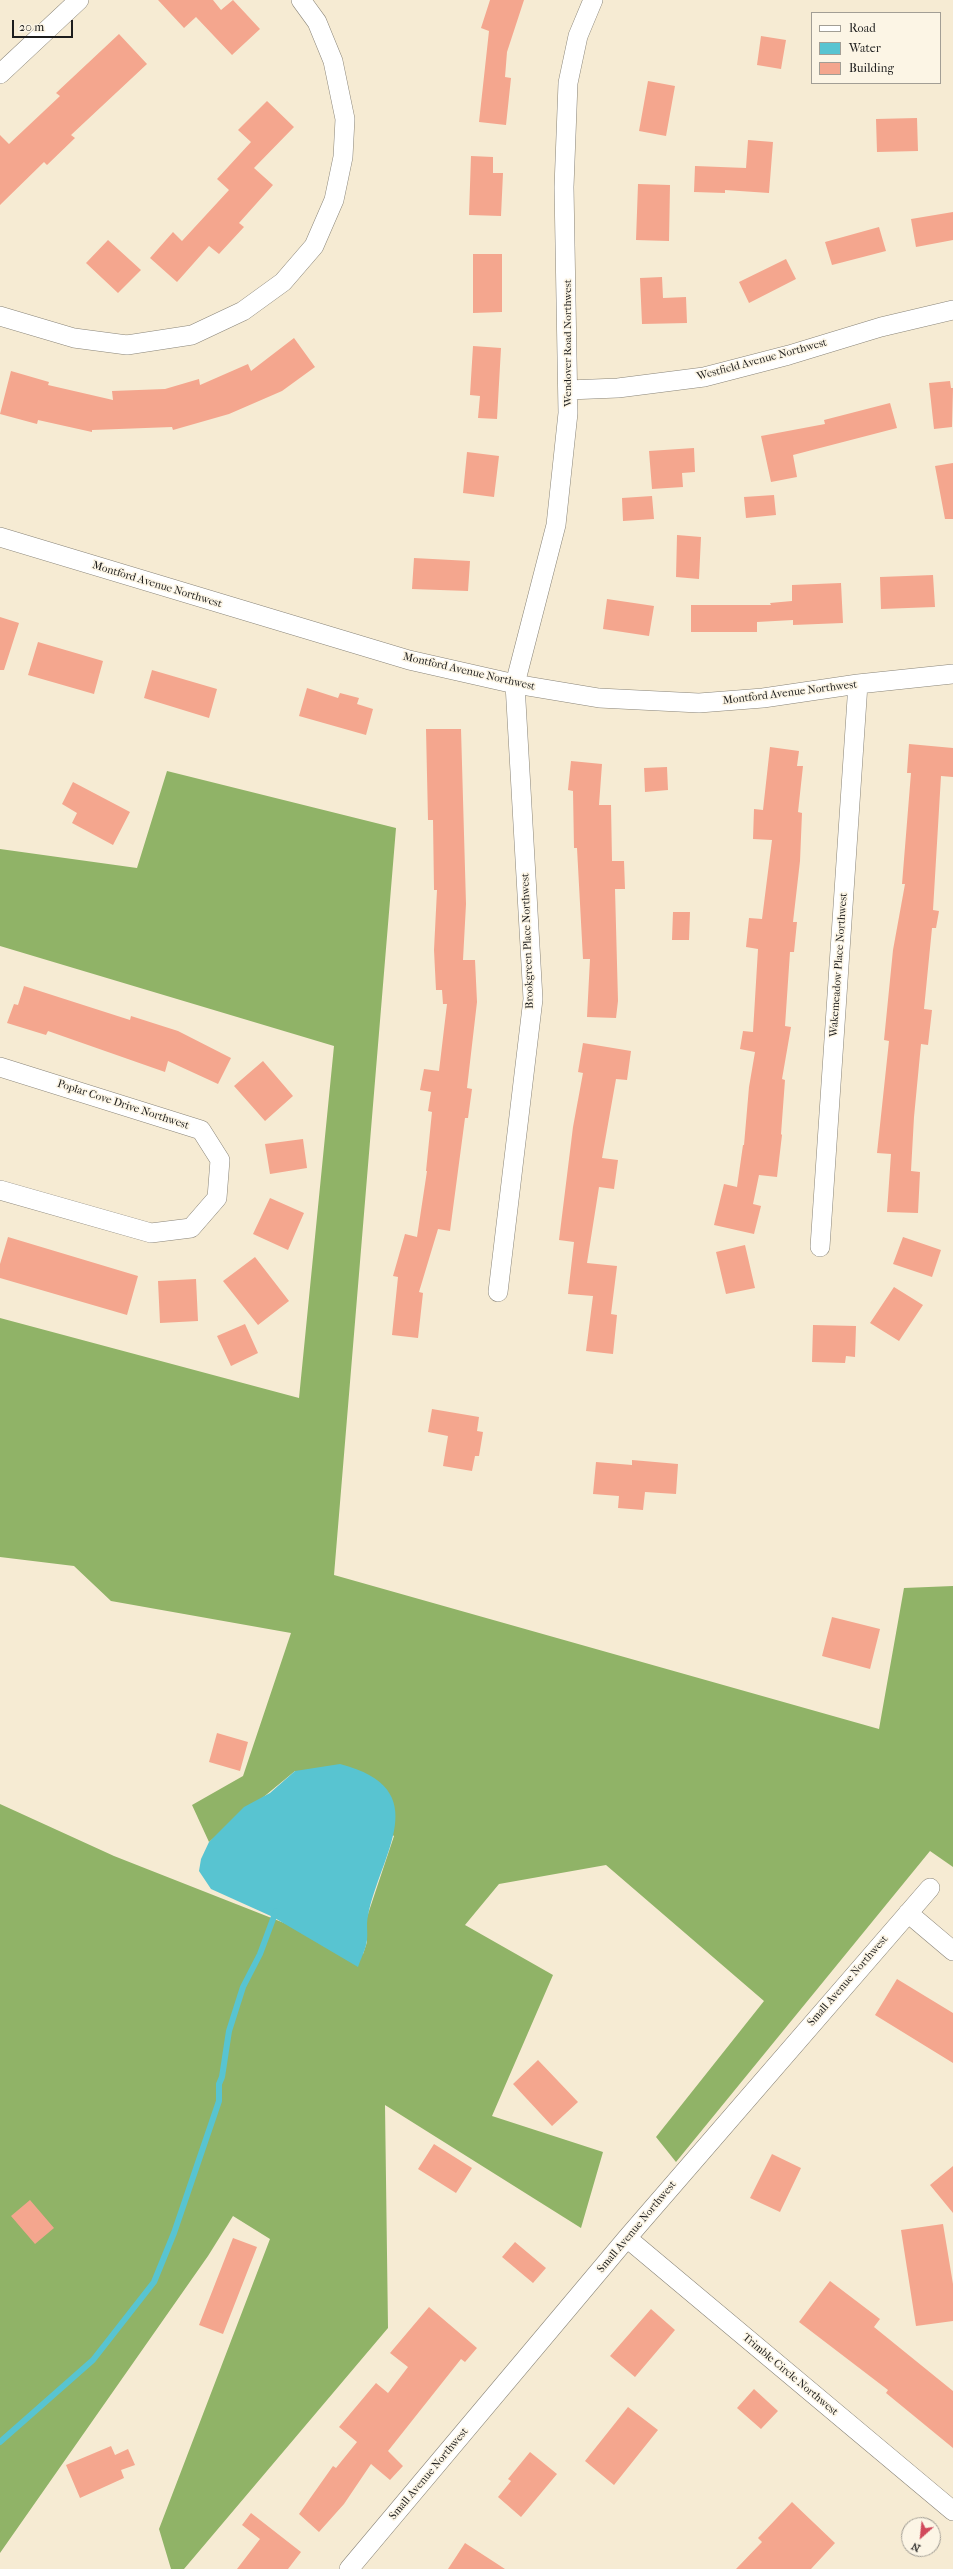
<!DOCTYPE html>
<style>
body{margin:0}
#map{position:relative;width:953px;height:2569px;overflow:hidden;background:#f6ebd3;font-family:"IM FELL French Canon",serif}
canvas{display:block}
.legend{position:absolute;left:811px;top:12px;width:130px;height:72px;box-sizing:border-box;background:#fcf5e5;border:1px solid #a29e95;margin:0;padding:5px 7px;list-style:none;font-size:12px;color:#1c1c1c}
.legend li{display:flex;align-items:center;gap:8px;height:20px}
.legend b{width:20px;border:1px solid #a29e95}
.north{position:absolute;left:901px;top:2517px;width:40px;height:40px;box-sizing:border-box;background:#fcf5e5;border:1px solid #a29e95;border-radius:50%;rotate:207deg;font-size:11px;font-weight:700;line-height:16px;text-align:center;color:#1c1c1c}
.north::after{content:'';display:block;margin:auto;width:14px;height:18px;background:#d1495b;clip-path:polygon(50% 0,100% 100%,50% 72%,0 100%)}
.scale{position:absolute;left:12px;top:20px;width:61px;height:18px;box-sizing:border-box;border:2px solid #1c1c1c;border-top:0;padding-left:5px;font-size:12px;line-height:14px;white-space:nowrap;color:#1c1c1c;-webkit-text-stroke:3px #fcf5e5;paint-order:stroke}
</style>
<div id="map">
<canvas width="953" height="2569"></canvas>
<ul class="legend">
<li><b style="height:5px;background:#fff"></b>Road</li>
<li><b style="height:11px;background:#58c4d1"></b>Water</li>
<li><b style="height:11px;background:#f4a68e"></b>Building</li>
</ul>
<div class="north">N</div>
<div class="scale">20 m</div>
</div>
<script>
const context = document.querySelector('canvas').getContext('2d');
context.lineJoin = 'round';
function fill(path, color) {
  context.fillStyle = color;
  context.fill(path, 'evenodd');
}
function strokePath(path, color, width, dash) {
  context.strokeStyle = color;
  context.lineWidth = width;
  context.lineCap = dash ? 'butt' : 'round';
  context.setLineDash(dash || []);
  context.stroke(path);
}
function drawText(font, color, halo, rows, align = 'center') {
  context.font = font + ' "IM FELL French Canon",serif';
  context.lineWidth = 3;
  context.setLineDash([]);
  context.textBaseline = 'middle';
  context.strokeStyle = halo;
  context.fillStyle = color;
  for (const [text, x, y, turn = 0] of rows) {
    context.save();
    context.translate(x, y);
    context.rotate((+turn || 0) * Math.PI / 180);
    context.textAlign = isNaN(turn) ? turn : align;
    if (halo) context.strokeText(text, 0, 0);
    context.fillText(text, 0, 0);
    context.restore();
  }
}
const forest = new Path2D(`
 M167,771L396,828L334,1575L879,1729L904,1588L953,1586V1867L930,1851L676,2162L656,2137L764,2001L606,1865L499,1884L465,1925L553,1975L492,2116L603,2152L581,2228L385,2105L388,2328L184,2569H171L159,2529L270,2239L233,2216L208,2256L0,2553V1804L114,1856L363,1954L367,1942V1917L394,1836L295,1771L209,1842L192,1805L243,1776L291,1633L111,1601L74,1566L0,1557V1318L299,1398L334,1046L0,946V849L137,868Z`);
const water = new Path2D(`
 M340,1764C437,1789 380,1854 368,1916C366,1924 368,1932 367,1940C366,1949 361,1958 358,1967L273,1917L211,1889L199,1871L201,1859L209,1842L244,1807L270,1793L295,1771Z`);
const stream = new Path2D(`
 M0,2442L93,2360L154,2282L174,2233L219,2101V2084L222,2077L229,2031L243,1987L260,1954L276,1911`);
const building = new Path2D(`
 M158,0H213L221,10L233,0L260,29L232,55L196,17L184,28Z
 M490,0H524L507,52L505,77L511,78L506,125L479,122L489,31L481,28Z
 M119,34L147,64L71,135L75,138L47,165L44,162L0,205V135L9,144L60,96L56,93Z
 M761,36L786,40L781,69L757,65Z
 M648,81L675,86L666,136L639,131Z
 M267,101L294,127L254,168L273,185L239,223L244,227L219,254L209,246L177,282L150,258L173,232L182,241L229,190L217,179L251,142L238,130Z
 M917,118L918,151L877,152L876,119Z
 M748,140L773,142L769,193L725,190V193L694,192L695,166L746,168Z
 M471,156L493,157V173H503L501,216L469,215Z
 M638,184L670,185L669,241L636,240Z
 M953,212V240L916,247L911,219Z
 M879,227L886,251L832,265L825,242Z
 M108,240L141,270L118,293L86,263Z
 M473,254H502V312L473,313Z
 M786,259L796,279L749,303L739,282Z
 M662,277L663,298L686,297L687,323L642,324L640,278Z
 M294,338L315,367L282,391L229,414L173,430L172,427L92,430V432L38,420L37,424L0,414L11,371L49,382L48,385L113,400L112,391L165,389L199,379L200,385L248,364L251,371Z
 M473,346L501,348L497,419L478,418L480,396L470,395Z
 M950,381L951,388H953L952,427L934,429L929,383Z
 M890,403L897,428L793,455L797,477L771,482L761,436L825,424L824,420Z
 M694,448L695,472L682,473L683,487L652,489L649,451Z
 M467,452L499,456L494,497L463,493Z
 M953,463V519H945L935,466Z
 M774,495L776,515L746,518L744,497Z
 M652,496L654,519L623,521L622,498Z
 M677,535L701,537L699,579L676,577Z
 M414,558L470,561L468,591L412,589Z
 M933,575L935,607L881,609L880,577Z
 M841,583L843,623L793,625V620L757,622V632H691V605H771L770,603L792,601V585Z
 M607,599L654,606L649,636L603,629Z
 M0,617L19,623L4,670H0Z
 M38,642L103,661L94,694L28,675Z
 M152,670L217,689L209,718L144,698Z
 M307,688L338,698L340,693L359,698L357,704L373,709L366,735L299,716Z
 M426,729H461L466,904L463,960H475L477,1002L467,1088L472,1089L468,1118H465L450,1231L438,1229L419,1292L423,1293L418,1338L392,1335L398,1277L393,1276L405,1234L417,1237L427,1171H426L432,1112L428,1111L431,1092L420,1090L424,1069L439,1071L447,1004H443L442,990H436L434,950L437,890H434L433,820H428Z
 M909,744L953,748V777L941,776L933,910L939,911L936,928H932L924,1009L932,1010L928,1045L921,1044L914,1117L911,1171L920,1172L918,1213L887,1212L891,1154L877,1153L889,1041L884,1040L893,950L905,884H902L911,773H907Z
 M770,747L799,751L797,766H803L798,812L802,813L800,861L793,922H797L794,952H790L785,1026L791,1027L782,1079L785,1080L781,1134L782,1135L777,1177L759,1175L753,1204L761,1206L754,1234L714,1225L724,1184L737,1187L743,1145H744L749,1087L755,1052L740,1049L743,1031L753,1032L758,949L746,947L749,918L762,919L772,840L753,839L754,809L763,810Z
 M571,761L602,764L599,805H611L612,861H624L625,889H615L618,1001L616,1018L587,1017L590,959H583L577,848H574L573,791L568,790Z
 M667,767L668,790L645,792L644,768Z
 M73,782L130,812L113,845L72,823L77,813L62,804Z
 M673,912H690L689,940H672Z
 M24,986L130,1020L131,1016L178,1031L231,1058L218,1084L168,1061L165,1072L48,1031L46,1035L7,1023L14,1004L18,1005Z
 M583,1043L631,1051L627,1080L616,1079L602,1158L618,1160L614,1189L599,1187L587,1263L617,1266L611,1314L617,1315L613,1354L586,1351L593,1296L568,1294L574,1242L559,1240L573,1127L583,1073L578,1072Z
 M263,1061L293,1096L265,1121L234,1086Z
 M303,1139L307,1168L270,1174L265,1144Z
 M270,1198L304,1213L288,1250L253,1234Z
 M8,1237L138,1276L127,1315L0,1278V1264Z
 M903,1237L941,1250L932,1277L893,1264Z
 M745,1245L755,1288L726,1294L716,1252Z
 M255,1257L289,1301L258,1325L223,1281Z
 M196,1279L198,1321L160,1323L158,1281Z
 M894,1287L923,1305L899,1341L870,1323Z
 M245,1324L258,1353L231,1366L217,1336Z
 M813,1325L856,1326L855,1357L846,1356L845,1363L812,1362Z
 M432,1409L479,1417L477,1431L483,1432L479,1456H475L472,1471L443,1466L448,1436L428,1432Z
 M632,1460L678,1464L676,1494L645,1492L643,1510L618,1508L619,1496L593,1494L596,1462L632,1465Z
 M832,1617L880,1629L870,1669L822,1656Z
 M217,1733L248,1742L240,1771L209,1762Z
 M897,1979L953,2013V2063L875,2015Z
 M538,2060L578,2102L552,2126L513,2084Z
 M434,2144L472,2168L456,2193L418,2169Z
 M772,2154L801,2168L780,2212L750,2198Z
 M953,2166V2213L930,2185Z
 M30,2200L54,2228L35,2244L11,2216Z
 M943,2224L953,2284V2321L916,2326L901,2230Z
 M233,2238L257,2247L223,2334L199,2325Z
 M515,2242L546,2268L533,2283L502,2257Z
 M830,2281L880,2319L874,2327L953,2391V2448L886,2393L888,2390L799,2322Z
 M429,2307L477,2348L465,2362L461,2359L388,2451L403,2466L390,2480L371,2464L344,2504L319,2532L299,2514L333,2466L336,2468L357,2442L339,2427L376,2383L388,2393L408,2367L390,2353Z
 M651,2309L675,2330L635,2377L610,2356Z
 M754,2389L778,2411L761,2429L737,2408Z
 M628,2407L658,2430L614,2485L585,2461Z
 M111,2446L115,2455L128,2449L135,2465L121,2470L124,2478L80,2498L66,2465Z
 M530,2452L557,2474L521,2517L498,2497L511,2481L508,2479Z
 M792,2502L835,2543L811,2569H736L762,2542L758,2538Z
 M251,2513L301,2552L288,2569H237L260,2539L242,2525Z
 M465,2543L505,2569H448Z`);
const minor = new Path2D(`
 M0,74L79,0
 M0,316L74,338L127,345L192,335L243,311L283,282L314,246L334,200L343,157L345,119L333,61L317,22L301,0
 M568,390L618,388L704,377L789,355L881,327L953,310
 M0,537L409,660L515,684L599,698L699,703L763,698L858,684L953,674
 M0,1067L201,1130L220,1160L217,1198L191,1228L151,1233L0,1190
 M820,1247L858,684
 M498,1292L533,999L515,684L556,525L568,413L564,187L568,83L578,36L593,0
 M908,1913L953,1951
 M627,2238L953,2511
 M349,2569L627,2238L930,1888`);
const streetNames = [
 ["Wendover Road Northwest",568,343,-90],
 ["Westfield Avenue Northwest",762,360,-15],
 ["Montford Avenue Northwest",157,585,17],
 ["Montford Avenue Northwest",469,672,13],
 ["Montford Avenue Northwest",790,693,-7],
 ["Brookgreen Place Northwest",528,941,-92],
 ["Wakemeadow Place Northwest",839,965,-86],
 ["Poplar Cove Drive Northwest",123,1105,18],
 ["Small Avenue Northwest",848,1981,-49],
 ["Small Avenue Northwest",637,2227,-50],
 ["Trimble Circle Northwest",790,2375,40],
 ["Small Avenue Northwest",429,2474,-50]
];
fill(forest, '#90b367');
fill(water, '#58c4d1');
strokePath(stream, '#58c4d1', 6);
fill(building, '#f4a68e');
strokePath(minor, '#898478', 20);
strokePath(minor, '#fff', 19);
drawText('11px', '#1c1c1c', '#fcf5e5', streetNames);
</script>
